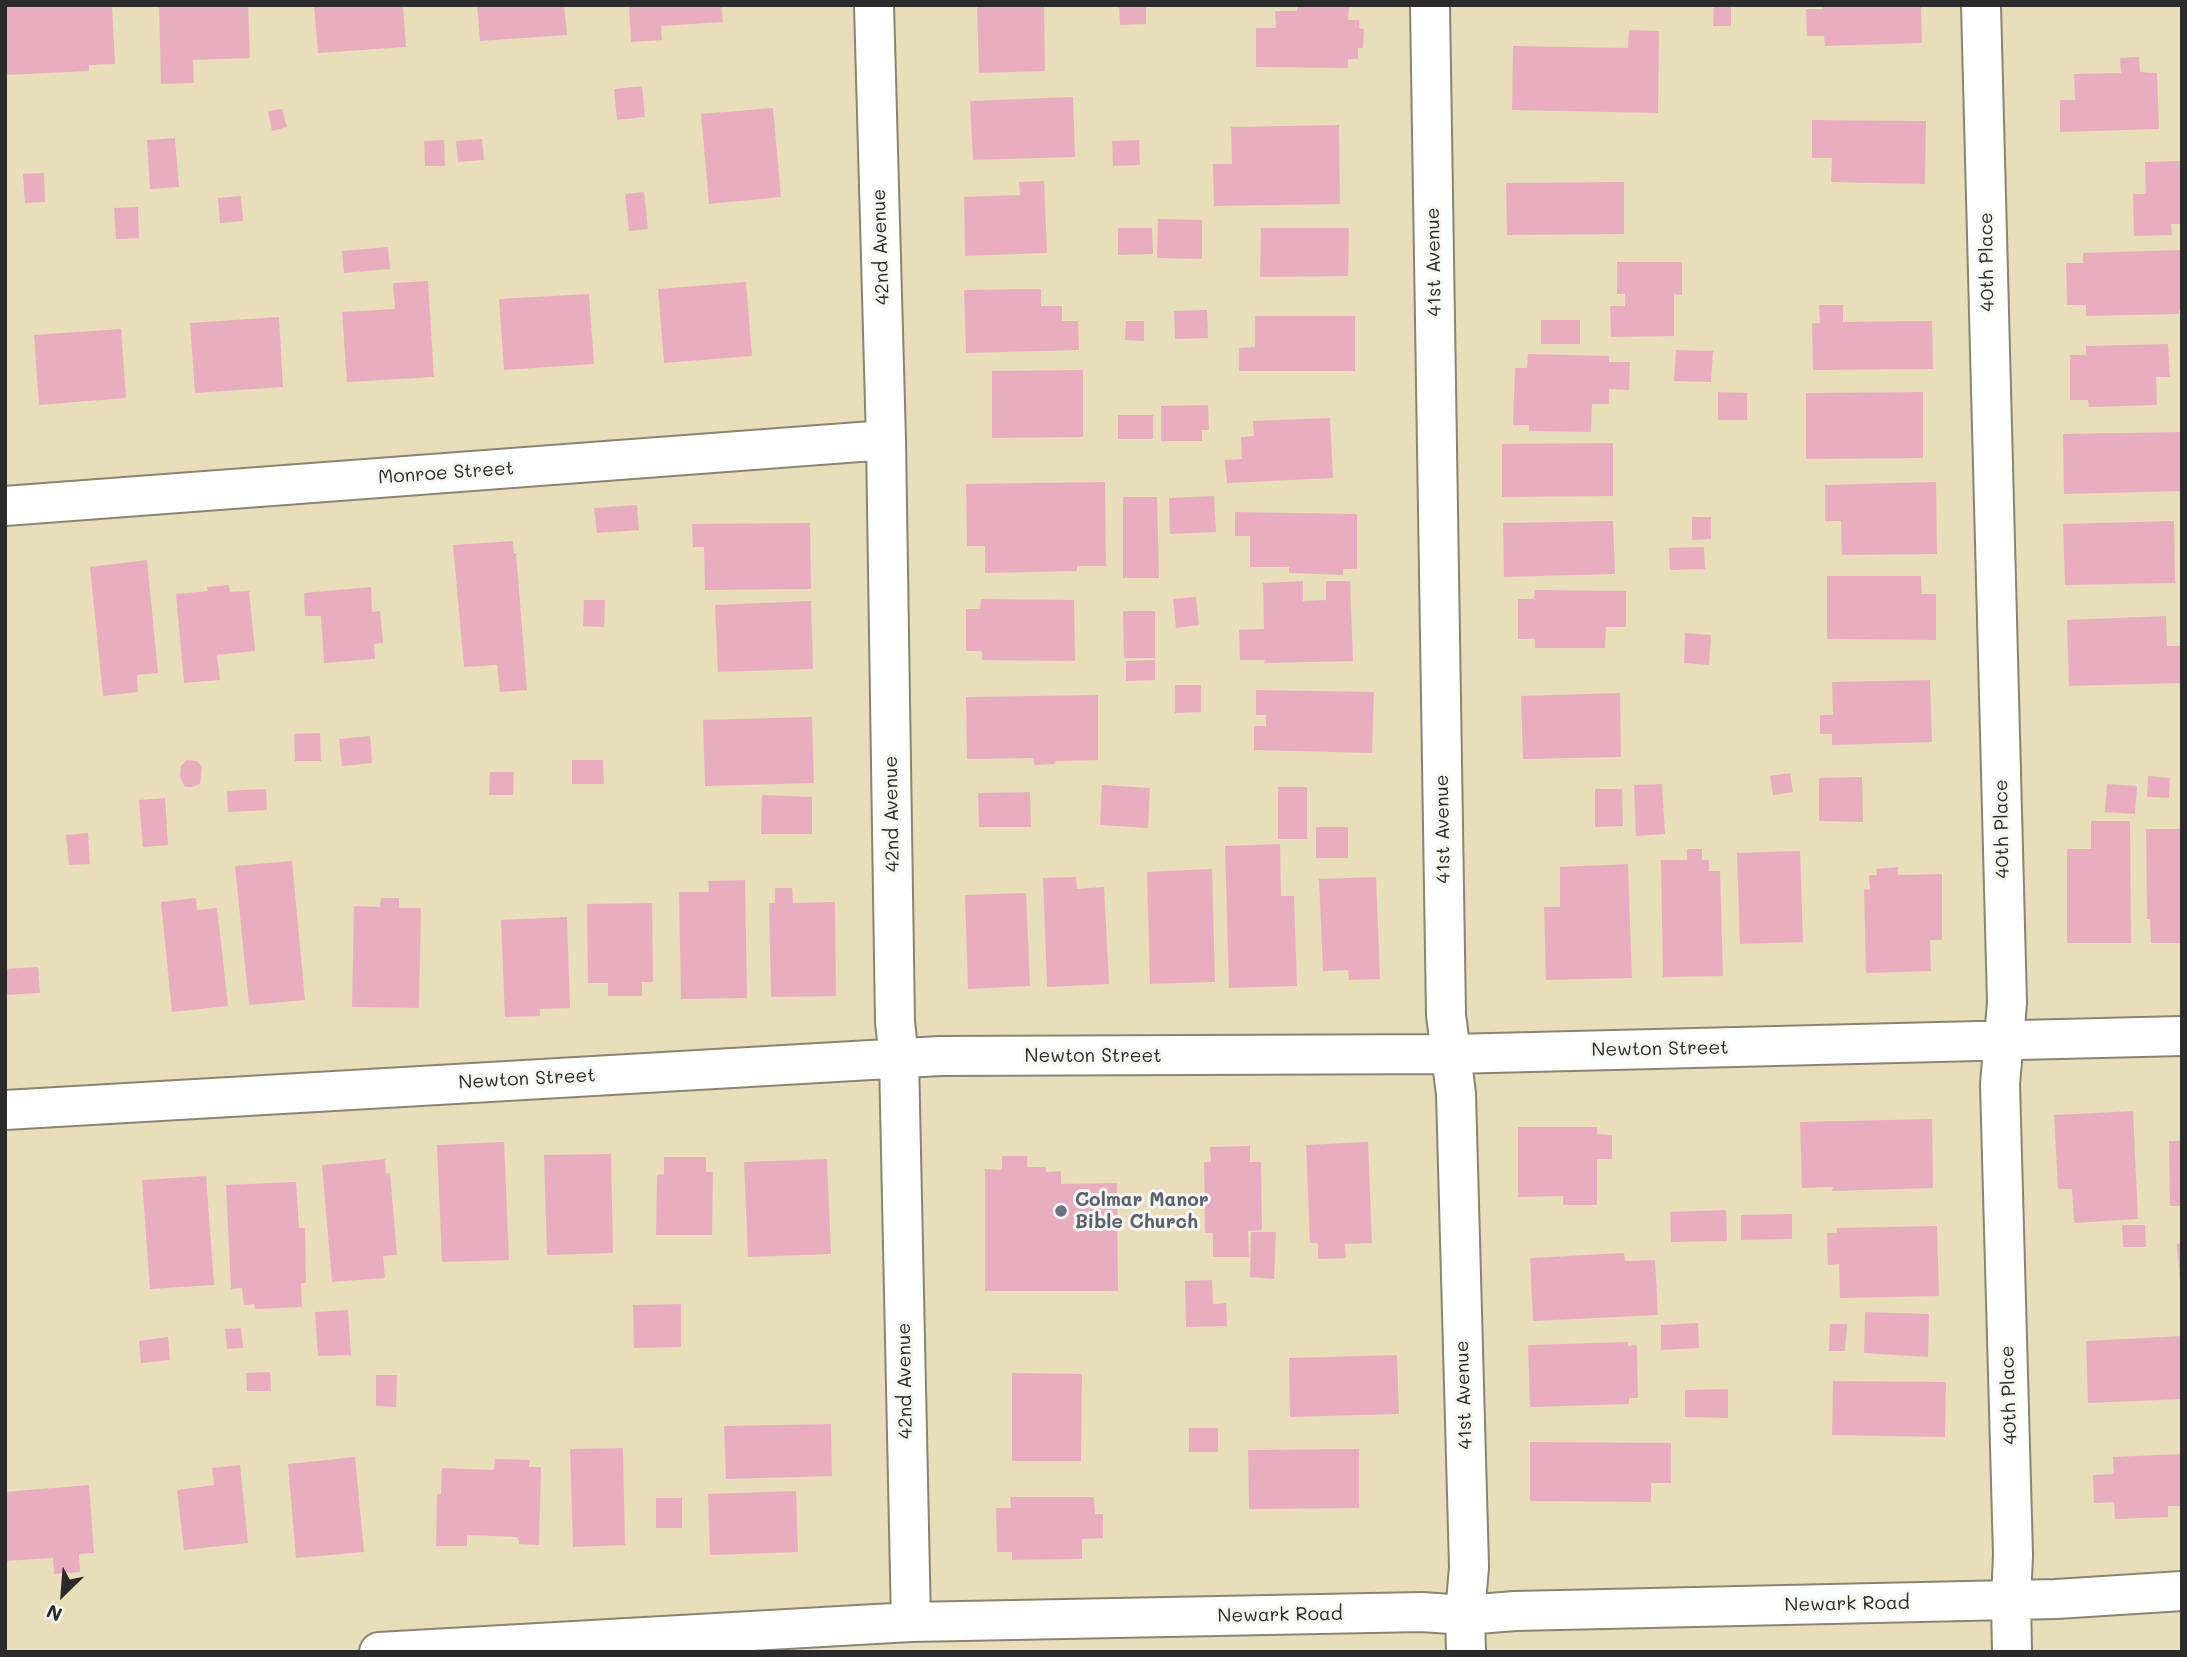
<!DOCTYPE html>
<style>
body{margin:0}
#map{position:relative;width:2187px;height:1657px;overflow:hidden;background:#e9deba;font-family:Mali,sans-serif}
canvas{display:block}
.frame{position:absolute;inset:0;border:7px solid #2b2b2b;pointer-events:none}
.north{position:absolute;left:28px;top:1559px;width:70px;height:70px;-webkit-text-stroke:5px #f6f6f2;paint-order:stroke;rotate:205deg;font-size:19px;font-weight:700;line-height:28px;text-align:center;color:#2b2b2b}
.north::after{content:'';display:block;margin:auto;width:24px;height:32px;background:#2b2b2b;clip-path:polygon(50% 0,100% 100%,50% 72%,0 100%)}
</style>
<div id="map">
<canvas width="2187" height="1657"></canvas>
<div class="frame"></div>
<div class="north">N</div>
</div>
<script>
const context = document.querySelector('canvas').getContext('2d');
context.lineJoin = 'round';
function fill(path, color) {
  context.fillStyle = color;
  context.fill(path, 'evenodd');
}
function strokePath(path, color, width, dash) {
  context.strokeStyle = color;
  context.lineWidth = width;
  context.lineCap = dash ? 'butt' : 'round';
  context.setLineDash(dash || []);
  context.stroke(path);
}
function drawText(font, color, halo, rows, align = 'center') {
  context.font = font + ' Mali,sans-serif';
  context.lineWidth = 6;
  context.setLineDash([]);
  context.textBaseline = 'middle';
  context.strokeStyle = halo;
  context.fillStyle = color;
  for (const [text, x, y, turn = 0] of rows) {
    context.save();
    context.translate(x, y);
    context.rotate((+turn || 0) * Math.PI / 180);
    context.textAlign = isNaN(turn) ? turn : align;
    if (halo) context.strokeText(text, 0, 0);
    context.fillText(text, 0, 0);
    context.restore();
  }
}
const building = new Path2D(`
 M112,5L115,64L89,65V71L5,75V6Z
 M159,5H248L250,58L193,60L194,83L161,84Z
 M314,5H403L406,47L318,53Z
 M477,5H564L567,35L480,41Z
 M629,5H721L723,22L661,26L662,40L631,42Z
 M1044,5L1045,71L979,73L977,6Z
 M1119,5H1146V24L1120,25Z
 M1714,5H1731V26H1713Z
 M1823,5H1921L1922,43L1825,46L1824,36H1807L1806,9H1823Z
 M1297,6L1349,7L1348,20H1359V28L1364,29L1363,48H1358V59H1348V68L1256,67V28H1276L1275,11H1297Z
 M1629,30L1659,31L1658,113L1512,110L1513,46L1628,48Z
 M2139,57L2140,72L2157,73L2159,129L2060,132V100H2075L2074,74L2121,73L2120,58Z
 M642,86L645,117L617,120L614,89Z
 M1073,97L1075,157L973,160L970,101Z
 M773,108L781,197L709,204L701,114Z
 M282,109L287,127L272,131L268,111Z
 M1812,120L1926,121L1925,184L1831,182L1832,158H1812Z
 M1339,125L1340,204L1214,206L1213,164H1232L1231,127Z
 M175,138L179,187L150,189L147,140Z
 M482,139L484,160L458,162L456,141Z
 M444,140L445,166H425L424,141Z
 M1139,140L1140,165L1113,166L1112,141Z
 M2182,161V224H2171L2172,235L2134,236L2133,194H2146L2145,162Z
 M44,173L45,202L25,203L23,174Z
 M1044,181L1047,253L965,256L964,197L1020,195L1019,182Z
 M1624,182V234L1507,235L1506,183Z
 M644,192L648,229L629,231L625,194Z
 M241,196L243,221L220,223L218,198Z
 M138,207L139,238L116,239L114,208Z
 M1158,219L1202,220V259L1157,258Z
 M1118,228H1152L1153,254L1118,255Z
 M1261,228H1349L1348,276L1260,277Z
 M388,247L390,269L344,273L342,251Z
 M2181,250L2182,310H2179V314L2086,316V305H2067L2066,263H2083V253Z
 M1617,262H1682V295L1674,294V336L1611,337L1610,306H1625V294H1617Z
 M428,281L434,377L347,382L342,312L395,309L393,283Z
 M746,282L752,356L664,363L658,289Z
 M1041,289V306H1062V321H1078L1079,350L966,353L964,290Z
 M589,294L594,364L504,370L499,299Z
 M1819,305H1843V322L1932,321L1933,369L1813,370L1812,323H1820Z
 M1207,310L1208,338L1175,339L1174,311Z
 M1255,316H1355V371H1239V348L1255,347Z
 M279,317L283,387L195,393L190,323Z
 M1541,320H1580V344H1541Z
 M1126,321H1144V341L1125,340Z
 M121,329L126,398L39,405L34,335Z
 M2168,344L2170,377H2156L2157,405L2089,407L2088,400H2070V355H2086V346Z
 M1676,350L1713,351L1711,382L1674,381Z
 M1528,354L1609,356V362H1630L1629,390L1609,389V404H1592L1591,432L1529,431V425H1513L1515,368H1527Z
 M1083,370V437L992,438V371Z
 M1718,392L1747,393V420H1718Z
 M1923,392V458L1806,459V393Z
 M1208,405L1209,430H1202V441H1161V406Z
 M1118,415H1153V439H1118Z
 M1330,418L1333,478L1227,483L1225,460L1242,459L1241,437L1254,436L1253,421Z
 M2180,432L2181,491L2064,494L2063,434Z
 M1613,443V496L1502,497V444Z
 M1105,482L1106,566H1077V571L985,573V546H967L966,484Z
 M1936,482L1937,554L1842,555L1841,521H1825V485Z
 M1214,496L1216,532L1170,534L1169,498Z
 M1123,497H1157L1159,578H1123Z
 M637,505L639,530L597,533L594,508Z
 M1235,512L1357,514V569H1343V575L1289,573V567H1250V536H1235Z
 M1692,517H1711V539L1692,540Z
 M1613,521L1615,574L1504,577L1503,523Z
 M2174,521L2175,583L2065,585L2063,524Z
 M810,523L811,589L705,590L704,547H693L692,524Z
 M513,541L514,553H516L527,690L500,692L497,665L464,667L453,545Z
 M1704,547L1705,569L1670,570L1669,548Z
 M147,560L158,673L137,675L138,692L103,696L90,567Z
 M1827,576H1921L1922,594H1936V640L1827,639Z
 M1303,581V601L1326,600V581H1350L1353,661L1264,663L1265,660H1240L1239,630L1264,629L1263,583Z
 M229,585L230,592L249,591L255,651L217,655L220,680L184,683L176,594L208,591L207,587Z
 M371,587L372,612L380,611L383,643L374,644L375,659L324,663L321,616H305L304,593Z
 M1535,590L1626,591V627H1606L1605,648H1535V639H1518V599H1534Z
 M1196,597L1199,625L1176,628L1173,599Z
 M981,599L1074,600L1075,661L982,660V651H966V609H980Z
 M584,600H605L604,627L583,626Z
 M811,601L813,669L718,672L715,605Z
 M1123,611H1155V658H1124Z
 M2166,616L2167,646H2180L2182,683L2069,686L2067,620Z
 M1685,633L1711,635L1709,665L1684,663Z
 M1155,660V680L1126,681V661Z
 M1930,680L1932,742L1832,745V734H1820V715H1833L1832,682Z
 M1175,685H1201V712L1175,713Z
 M1256,690L1374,692L1372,753L1254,750V726H1266V715H1256Z
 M1620,693L1621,757L1523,759L1521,696Z
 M1098,695V760L1056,761L1055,764L1034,765V758L967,759L966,697Z
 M812,717L814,783L705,786L703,720Z
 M320,733L321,761H295L294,734Z
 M370,736L372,763L342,766L339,739Z
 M187,760L197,761L202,766L200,784L192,787H185L180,777L181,766Z
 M572,760H603L604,784H572Z
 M490,772H514L513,795H489Z
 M1790,773L1793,792L1773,795L1770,776Z
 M2148,776L2170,778L2169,798L2147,797Z
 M1862,777L1863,822L1819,821V778Z
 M1662,784L1665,834L1636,836L1634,785Z
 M2107,784L2137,786L2135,814L2105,812Z
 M1102,785L1150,788L1148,828L1100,825Z
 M1278,787H1307V839H1278Z
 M266,789L267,810L228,812L227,791Z
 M1595,789H1622L1623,826L1595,827Z
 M1030,792L1031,827H979L978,793Z
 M762,795L812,797V834H761Z
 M165,798L168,845L143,847L139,800Z
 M2091,821H2130L2131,943H2067V849H2091Z
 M1316,827H1348V858H1316Z
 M2146,829H2182V943H2151L2150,919H2147Z
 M88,833L90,864L69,865L66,835Z
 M1280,844L1281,896H1294L1297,986L1229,988L1225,846Z
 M1687,849H1702V860H1709V871H1720L1723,976L1663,977L1661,860H1687Z
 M1800,851L1803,942L1740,944L1737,853Z
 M292,861L305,1000L249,1005L235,866Z
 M1628,864L1632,978L1546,980L1544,907H1560V867Z
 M1898,867V875L1942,874V940H1930L1931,971L1866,973L1864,890L1870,889L1869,875H1877L1876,869Z
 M1212,869L1215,982L1150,984L1147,872Z
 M1076,877L1077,889L1104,887L1109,984L1047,987L1043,878Z
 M1376,877L1380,979L1349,980L1348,970L1323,971L1319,879Z
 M745,880L747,998L681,999L679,892H709L708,881Z
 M775,888H792L793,903L835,902L836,996L771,997L769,903H775Z
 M1026,893L1030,986L968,989L965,895Z
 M196,898L197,910L217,908L228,1006L172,1012L161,902Z
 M381,898H399V908H421L419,1008L352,1007L354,906L380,907Z
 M652,903L653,982H642V996H608V983H588L587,904Z
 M567,917L570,1008L540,1009V1016L505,1017L501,920Z
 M38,967L40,993L5,995V969Z
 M2133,1111L2138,1219L2074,1223L2072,1189H2058L2054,1115Z
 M1932,1119L1933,1188L1832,1191L1833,1187L1802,1188L1800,1122Z
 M1518,1127H1597V1134L1612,1135V1159H1597V1205H1563V1196L1518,1197Z
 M2169,1141H2182V1206H2170Z
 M504,1142L509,1260L442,1262L437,1145Z
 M1368,1142L1372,1243L1345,1244L1346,1258L1318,1259V1243H1310L1306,1145Z
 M1250,1146V1162H1261L1262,1230L1248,1231L1249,1257H1213V1233H1205L1204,1162H1211L1210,1147Z
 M611,1154L613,1253L547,1255L544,1155Z
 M1002,1156H1027V1167H1046V1172L1061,1171V1184L1117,1183L1118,1291H985V1169L1002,1170Z
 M664,1157H706V1172H713L712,1235H656L657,1175L664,1174Z
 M385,1159L386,1174L390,1173L397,1255L383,1256L385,1278L332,1282L322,1165Z
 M827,1159L831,1254L748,1257L744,1162Z
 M206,1176L214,1285L150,1289L142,1180Z
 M296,1182L299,1228H305L306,1283H301L302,1307L255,1309L254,1304L244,1305L242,1288L231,1289L226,1185Z
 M1726,1210L1727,1241L1671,1242L1670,1212Z
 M1792,1214V1239L1741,1240V1215Z
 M2122,1225H2145L2146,1247H2123Z
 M1937,1226L1939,1296L1840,1298L1839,1264L1828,1265L1827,1233H1837V1228Z
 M1251,1232H1276L1274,1279L1250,1277Z
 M2182,1243V1279H2180L2177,1244Z
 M1624,1253L1625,1261L1655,1260L1658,1315L1533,1321L1530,1258Z
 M1212,1280L1213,1304L1226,1303L1227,1326L1186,1327L1185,1281Z
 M681,1304V1347L634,1348L633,1305Z
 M348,1310L351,1355L318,1356L315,1312Z
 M1865,1312L1929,1314L1928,1357L1864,1353Z
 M1698,1323L1699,1348L1661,1350V1325Z
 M1830,1324H1847L1845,1351H1829Z
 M241,1328L243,1348L227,1349L225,1329Z
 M2182,1336V1399L2088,1403L2086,1341Z
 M168,1337L170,1360L141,1363L139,1341Z
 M1628,1342V1346L1637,1345L1638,1398H1629V1404L1530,1407L1528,1345Z
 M1397,1355L1399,1414L1290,1417L1289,1358Z
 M270,1372L271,1391H247L246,1373Z
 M1012,1373L1082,1374L1081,1461H1012Z
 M376,1375H397L396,1407L376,1406Z
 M1833,1381L1946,1382L1945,1437L1832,1435Z
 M1728,1389V1418L1685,1417V1390Z
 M831,1424L832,1476L726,1479L724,1426Z
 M1189,1428H1218V1452H1189Z
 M1530,1442L1671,1443V1483H1651V1502L1530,1501Z
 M623,1448L625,1545L573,1547L570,1449Z
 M1359,1449V1508L1249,1509L1248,1450Z
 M2182,1454V1506H2168V1517L2115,1519L2114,1502L2094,1503L2093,1475L2114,1474L2113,1457Z
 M355,1457L364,1552L296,1558L288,1464Z
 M495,1459L530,1460L529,1467H541L539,1545L519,1544L518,1537L467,1535V1546H436L437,1494H441L442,1468L494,1470Z
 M240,1465L248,1543L184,1550L177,1490L214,1485L212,1468Z
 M89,1485L94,1553L79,1554L80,1572L54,1574L53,1558L5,1561V1492Z
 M796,1491L798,1552L710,1555L708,1494Z
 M1010,1497H1094L1095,1514H1103V1538L1082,1539V1559L1012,1560V1552H997L996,1508H1011Z
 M656,1498H682V1528H656Z`);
const street = new Path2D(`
 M874,5L886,440L895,1022L899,1058L911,1622
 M1430,5L1446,1015L1456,1094L1469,1567L1465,1615L1466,1652
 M1981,5L2007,1003L2000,1084L2013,1555L2011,1600L2012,1652
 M5,506L886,440
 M5,1110L940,1056L1451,1054L2182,1036
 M379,1652L911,1622L1422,1612L1465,1615L1515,1611L2056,1599L2182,1591`);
const markers = [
 [1061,1211,7,"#6b7280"]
];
const streetNames = [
 ["42nd Avenue",881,247,-92],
 ["41st Avenue",1434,262,-91],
 ["40th Place",1987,262,-91],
 ["Monroe Street",446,473,-4],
 ["42nd Avenue",892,814,-91],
 ["41st Avenue",1443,829,-91],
 ["40th Place",2002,829,-91],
 ["Newton Street",1660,1049,-1],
 ["Newton Street",1093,1056],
 ["Newton Street",527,1079,-3],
 ["42nd Avenue",905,1381,-91],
 ["41st Avenue",1464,1395,-92],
 ["40th Place",2009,1395,-92],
 ["Newark Road",1847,1604,-1],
 ["Newark Road",1280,1615,-1]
];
const worshipNames = [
 ["Colmar Manor",1075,1200],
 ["Bible Church",1075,1222]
];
fill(building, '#e8aec0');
strokePath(street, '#8a8472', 42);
strokePath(street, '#fff', 38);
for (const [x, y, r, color] of markers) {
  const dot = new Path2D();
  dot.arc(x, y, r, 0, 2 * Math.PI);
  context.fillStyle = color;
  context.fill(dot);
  strokePath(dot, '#f6f6f2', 2.5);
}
drawText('19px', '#2b2b2b', '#f6f6f2', streetNames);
drawText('bold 19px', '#5b616d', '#f6f6f2', worshipNames, 'left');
</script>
